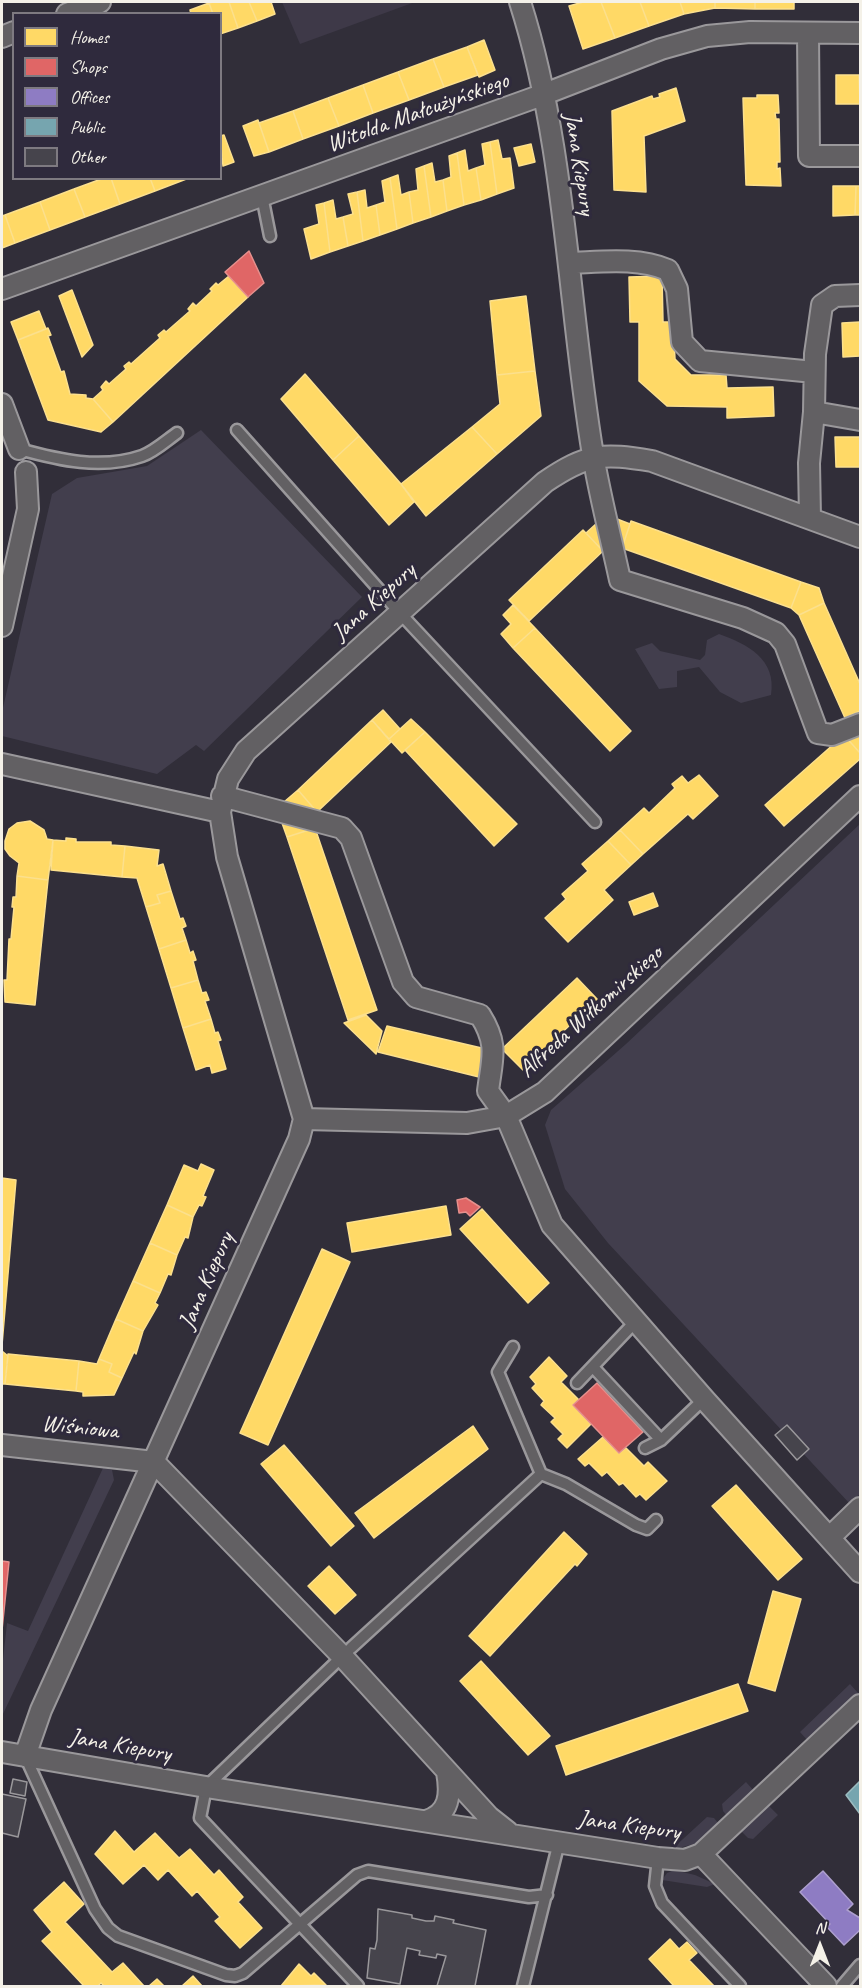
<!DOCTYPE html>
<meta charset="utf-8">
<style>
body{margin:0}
#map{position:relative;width:862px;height:1988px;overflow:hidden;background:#312e39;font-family:Caveat,sans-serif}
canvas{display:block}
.frame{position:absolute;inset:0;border:3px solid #f4f1e8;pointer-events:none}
.legend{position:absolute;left:12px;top:12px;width:210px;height:168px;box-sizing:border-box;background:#2f2a3d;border:2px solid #7e7a81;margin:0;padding:8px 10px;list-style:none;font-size:18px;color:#f4f1e8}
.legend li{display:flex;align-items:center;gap:12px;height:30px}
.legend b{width:30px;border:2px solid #7e7a81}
.north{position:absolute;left:790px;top:1916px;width:60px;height:60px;-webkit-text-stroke:4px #2f2a3d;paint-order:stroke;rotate:0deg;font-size:16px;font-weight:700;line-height:24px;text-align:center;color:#f4f1e8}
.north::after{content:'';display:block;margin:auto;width:21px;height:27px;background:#f4f1e8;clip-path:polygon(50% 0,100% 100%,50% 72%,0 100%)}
</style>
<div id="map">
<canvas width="862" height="1988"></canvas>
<div class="frame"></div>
<ul class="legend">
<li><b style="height:16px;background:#ffd966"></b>Homes</li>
<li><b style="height:16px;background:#e06666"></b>Shops</li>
<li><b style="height:16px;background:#8e7cc3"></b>Offices</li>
<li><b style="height:16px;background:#76a5af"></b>Public</li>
<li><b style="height:16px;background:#46444c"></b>Other</li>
</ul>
<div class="north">N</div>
</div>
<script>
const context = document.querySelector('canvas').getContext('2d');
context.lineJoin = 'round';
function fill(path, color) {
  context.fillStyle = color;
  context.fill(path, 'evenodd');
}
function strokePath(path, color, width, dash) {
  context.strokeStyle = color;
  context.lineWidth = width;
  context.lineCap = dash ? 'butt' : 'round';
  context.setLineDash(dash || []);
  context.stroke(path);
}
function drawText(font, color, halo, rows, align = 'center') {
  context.font = font + ' Caveat,sans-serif';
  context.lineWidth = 6;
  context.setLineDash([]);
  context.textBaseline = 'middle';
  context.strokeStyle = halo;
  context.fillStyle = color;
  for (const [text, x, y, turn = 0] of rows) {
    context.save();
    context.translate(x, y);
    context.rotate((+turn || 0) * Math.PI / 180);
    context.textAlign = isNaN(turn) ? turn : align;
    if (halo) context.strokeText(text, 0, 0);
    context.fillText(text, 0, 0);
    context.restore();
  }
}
const built = new Path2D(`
 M282,2H415L300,44Z`);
const green = new Path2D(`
 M201,430L362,597L204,751L196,745L157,774L2,736V712L52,494L77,478L147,466Z
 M719,634C747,644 777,659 771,695L741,703L720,692L699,667L677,671V687L659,689L635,649L652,643L660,651L700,660L705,655L707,640Z
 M860,824V1494L850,1504L608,1243L565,1189L545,1125L551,1110L626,1044Z
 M103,1468L112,1470L114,1480L2,1716V1669L7,1623L28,1631Z
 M850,1684L859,1694L808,1741L800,1732Z
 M746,1782L754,1791L727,1816L723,1811L722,1804Z
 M768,1805L778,1815L753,1839L748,1838L740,1830Z
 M707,1817L714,1818L719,1824L698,1843L671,1850Z
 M674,1870L695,1875L715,1884L707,1887L662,1880L667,1873Z`);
const homes = new Path2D(`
 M213,2H229L238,28L220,34V14H213L209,3Z
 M229,2H249L257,21L238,28Z
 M249,2H271L275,14L257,21Z
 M583,2H601L615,38L583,49L569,6Z
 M601,2H640L649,26L615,38Z
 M640,2H680L684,14L649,26Z
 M680,2H715V8L684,14Z
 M715,2H755V9L715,8Z
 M755,2H794V9H755Z
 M209,3L213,14H191L190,10Z
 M484,40L495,70L479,77L467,47Z
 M467,47L478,75L444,87L433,59Z
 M433,59L444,87L409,100L398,72Z
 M398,72L409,100L373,113L363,85Z
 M836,75H859L860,104H836Z
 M363,85L373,113L339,126L328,98Z
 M676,88L685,121L644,136L646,192L614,190L612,111L652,96L653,99L660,97L659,94Z
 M757,95H778L779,113H775L776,119H779L780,162H777V169L780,168L781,186L746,185L743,98H757Z
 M328,98L339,126L303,139L293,111Z
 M293,111L303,139L269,152L259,123Z
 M258,120L269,152L254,156L243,126Z
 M224,135L234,162L223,166L220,136Z
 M498,140L502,159L510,158L514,188L497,194L490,142Z
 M490,142L497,194L481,200L476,168L485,165L482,144Z
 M531,144L535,162L519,166L514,148Z
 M465,150L468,171L476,168L481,200L464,205L457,153Z
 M457,153L464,205L447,211L443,180L451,177L449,156Z
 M432,163L435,182L443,180L447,211L431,217L424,166Z
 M424,166L431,217L413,223L409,192L418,190L416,169Z
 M398,175L401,195L409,192L413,223L397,229L390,178Z
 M104,178H111L120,204L85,217L74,189Z
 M111,178H150L155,191L120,204Z
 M150,178H189L155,191Z
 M390,178L397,229L380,235L376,205L385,202L382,181Z
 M833,186H856L855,215L833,216Z
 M856,186H860V215H855Z
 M74,189L85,217L50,230L40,202Z
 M365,190L367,208L376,205L380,235L363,241L357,192Z
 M357,192L363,241L348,246L343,217L353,214L348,194Z
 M333,200L336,219L343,217L348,246L330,252L324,203Z
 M40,202L50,230L15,243L5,215Z
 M324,203L330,252L311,259L304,229L319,224L316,205Z
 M5,215L15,243L2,248V216Z
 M229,276L248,297L113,422L93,399L103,390L101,387L106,381L109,384L126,369L124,366L129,362L131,364L160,338L158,335L164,330L166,332L190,311L188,309L193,303L196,306L212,291L210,289L216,283L218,285Z
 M662,276L663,322H673L675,359L691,375H726L727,388L773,387L774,416L727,418V407L667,406L639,381V322H630L629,277Z
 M72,290L93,345L82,357L59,296Z
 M526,296L535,371L497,375L490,301Z
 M39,311L46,329L18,340L11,322Z
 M860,322V356L843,357L842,323Z
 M48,328L51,335L48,336L61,372L64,371L70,394L86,395V398L93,399L113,422L101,432L48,420L18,340Z
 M535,371L541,416L497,454L472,427L500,404L497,375Z
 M305,374L359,436L333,460L281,399Z
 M472,427L497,454L426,516L401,484Z
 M359,436L401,484L414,502L389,525L333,460Z
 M835,437H860V467H836Z
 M617,519L630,524L622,548L613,523Z
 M631,521L801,582L791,608L622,548Z
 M597,523L605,550L603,551L586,533Z
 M583,530L603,551L529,621L509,600Z
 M801,582L819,588L824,603L799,615L791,608Z
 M824,603L860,684V711L845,718L799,615Z
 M513,605L535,628L513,648L501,634L511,624L503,615Z
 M535,628L631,731L610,751L513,648Z
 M383,710L400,729L389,739L372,720Z
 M411,719L425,732L402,753L389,739Z
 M372,720L391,742L317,812L298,790Z
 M860,727V753L844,735Z
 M425,732L517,824L494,846L405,750Z
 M844,735L860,753V759L784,826L765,805Z
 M699,775L718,796L693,819L688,814L643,854L620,830L644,808L649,813L675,788L672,784L682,776L688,783Z
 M298,790L317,812L289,808L284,802Z
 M291,820L315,828L287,837L282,823Z
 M30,821L44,830L47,839L53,840L48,880L17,876L19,863L10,856L5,849V841L9,829L17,823Z
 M315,828L377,1010L348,1020L287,837Z
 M620,830L643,854L631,865L608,841Z
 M66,838L76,839V842H111V845L125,846L122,877L51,870L53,840L66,841Z
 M608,841L631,865L604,890L613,900L568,942L545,918L566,899L562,894L588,871L582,864Z
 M125,846L159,850L157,866L163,864L171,891L157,895L160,903L146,907L137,878L122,877Z
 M17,876L48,880L35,1005L5,1002L4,980H7L9,939H11L14,907H12L13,897H16Z
 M171,891L180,919L183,918L186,926L182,928L186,940L159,949L146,907L160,903L157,895Z
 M653,893L658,906L634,915L629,902Z
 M186,940L190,953L193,951L196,960L193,961L198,980L171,988L159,949Z
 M577,978L597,999L523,1070L502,1049Z
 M198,980L202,993L206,992L209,1000L205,1001L211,1019L183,1028L171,988Z
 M366,1015L382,1031L376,1054L344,1023Z
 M211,1019L215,1033L218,1032L221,1040L218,1041L226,1069L212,1073L210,1065L196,1070L183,1028Z
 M387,1026L486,1049L479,1077L378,1052Z
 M201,1164L214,1170L203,1196L206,1197L202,1206L199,1205L193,1217L167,1205L184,1165L198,1171Z
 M2,1178L16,1180L2,1345Z
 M167,1205L193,1217L188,1238L185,1237L177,1255L150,1243Z
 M446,1206L451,1235L352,1252L347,1223Z
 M482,1209L549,1283L528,1303L460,1229Z
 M150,1243L177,1255L171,1275L168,1274L160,1293L133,1281Z
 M322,1249L350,1262L268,1445L240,1433Z
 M133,1281L160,1293L155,1303L158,1305L143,1331L116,1319Z
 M116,1319L143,1331L136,1354L134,1352L122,1378L109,1372L112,1364L99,1359Z
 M2,1351L8,1356L5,1384H2Z
 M8,1354L79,1361L76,1391L5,1384Z
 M549,1357L567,1376L561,1382L579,1400L573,1405L591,1424L567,1448L558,1439L563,1434L551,1422L555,1418L541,1405L544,1401L532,1388L536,1384L530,1377Z
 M99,1359L112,1364L109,1372L122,1378L114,1395L83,1396V1392L76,1391L79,1361L97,1364Z
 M473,1426L488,1449L374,1538L355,1513Z
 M603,1437L619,1453L626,1448L644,1466L648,1462L667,1481L646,1500L640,1494L636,1497L623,1483L619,1485L607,1472L602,1476L589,1463L585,1466L578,1459Z
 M284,1445L354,1526L331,1546L261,1464Z
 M736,1485L802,1559L778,1580L712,1506Z
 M564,1532L587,1554L577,1566L575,1564L490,1656L469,1636Z
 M329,1566L356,1595L335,1614L308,1586Z
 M773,1591L801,1599L775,1691L748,1683Z
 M481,1661L550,1736L528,1755L460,1681Z
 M738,1684L748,1711L566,1775L556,1746Z
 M115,1831L134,1852L155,1833L179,1858L190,1849L214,1875L219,1870L243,1897L238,1902L262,1928L240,1948L215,1921L220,1917L197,1891L192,1896L168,1870L158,1880L144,1865L123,1884L95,1854Z
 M64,1882L84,1904L65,1922L112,1972L123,1963L144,1986H104L101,1983L98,1986H84L42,1941L52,1932L34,1910Z
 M670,1939L679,1949L687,1942L697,1953L689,1960L714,1986H674L649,1959Z
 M299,1964L311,1976L314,1973L326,1985L281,1986Z
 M193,1976L202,1986H179H182Z
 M157,1979L164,1986H149Z`);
const shops = new Path2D(`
 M249,251L264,283L248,297L225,272Z
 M466,1198L480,1207L470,1216L466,1212L459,1213L457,1200Z
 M597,1383L643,1432L619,1453L573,1405Z
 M2,1561L9,1562L2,1630Z`);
const offices = new Path2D(`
 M823,1871L853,1904L847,1910L860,1918V1930L844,1945L827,1927L830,1924L800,1892Z`);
const public = new Path2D(`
 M860,1781V1814L846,1795Z`);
const building = new Path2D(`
 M787,1425L809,1449L797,1460L775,1435Z
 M13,1779L27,1782L25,1796L10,1793Z
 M2,1794L26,1799L18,1837L2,1833Z
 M378,1909L412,1915V1918L426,1921H434L435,1916L454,1920L453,1923L486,1930L475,1986H437L446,1956L437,1954L436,1958L419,1955L420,1951L407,1948L400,1984L367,1978L370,1948L375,1949L377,1940Z`);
const service = new Path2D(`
 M262,196L270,236
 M237,430L399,612L595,822
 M19,449C59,460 101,470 142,456C154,452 167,440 177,433
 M513,1347L498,1372L541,1474L566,1484L636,1525L647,1529L656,1520
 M593,1367L661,1440
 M577,1383L636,1321
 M645,1448L661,1440L704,1399
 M25,1756L95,1909L108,1928L118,1936L226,1975L235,1976L243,1973L357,1875L368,1871L529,1897L547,1895
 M658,1858L655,1886L662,1903L740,1986
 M358,1986L200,1818L206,1787L351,1648L541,1474
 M523,1986L559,1842
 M842,1986L860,1965`);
const minor = new Path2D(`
 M520,2C566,146 568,306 593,455C600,497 611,538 620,580L743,618L776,633L785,644L818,733L832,735L860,724
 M67,14L100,2
 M808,33L809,156H860
 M2,37L14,32
 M569,263C601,262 637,257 668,270L677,289L682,342L700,361L814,372
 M2,289L542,95L661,49L707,36L750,32L860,33
 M2,404L19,449
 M814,412L815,354L822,305L835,296L860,295
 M810,518L809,463L814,412L860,420
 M2,626L28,509L26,472
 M2,764L220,812
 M222,796L342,828L351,838L403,982L416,997L480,1015C499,1045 492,1058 488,1091L506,1116L467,1123L304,1119
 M860,796L545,1092L506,1116L552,1225L704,1399L860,1572
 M2,1445L154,1462
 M154,1462L342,1656L489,1817L508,1832
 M830,1537L860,1508
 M2,1752L206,1787L658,1858L685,1860L701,1854L860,1705
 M25,1756L41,1710L299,1139L304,1119L227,857L220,812L228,779L246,751L545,482C588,453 602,453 652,461L860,537
 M426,1821C450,1814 451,1794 447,1772
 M701,1854L826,1986`);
const streetNames = [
 ["Witolda Małcużyńskiego",418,113,-20],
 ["Jana Kiepury",579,164,81],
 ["Jana Kiepury",374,602,-42],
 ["Alfreda Wiłkomirskiego",591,1012,-42],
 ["Jana Kiepury",207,1281,-66],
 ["Wiśniowa",80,1428,6],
 ["Jana Kiepury",120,1746,10],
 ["Jana Kiepury",629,1826,8]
];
fill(built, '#3e3948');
fill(green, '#423e4d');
fill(homes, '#ffd966');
strokePath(homes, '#fce08d', 1.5);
fill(shops, '#e06666');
strokePath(shops, '#e6908d', 1.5);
fill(offices, '#8e7cc3');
strokePath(offices, '#ad9fce', 1.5);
fill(public, '#76a5af');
strokePath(public, '#9cbcc0', 1.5);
fill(building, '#46444c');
strokePath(building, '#9a989b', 1.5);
strokePath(service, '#9a989b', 15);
strokePath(minor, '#9a989b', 24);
strokePath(service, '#626063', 10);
strokePath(minor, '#626063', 20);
drawText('24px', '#f4f1e8', '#2f2a3d', streetNames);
</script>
